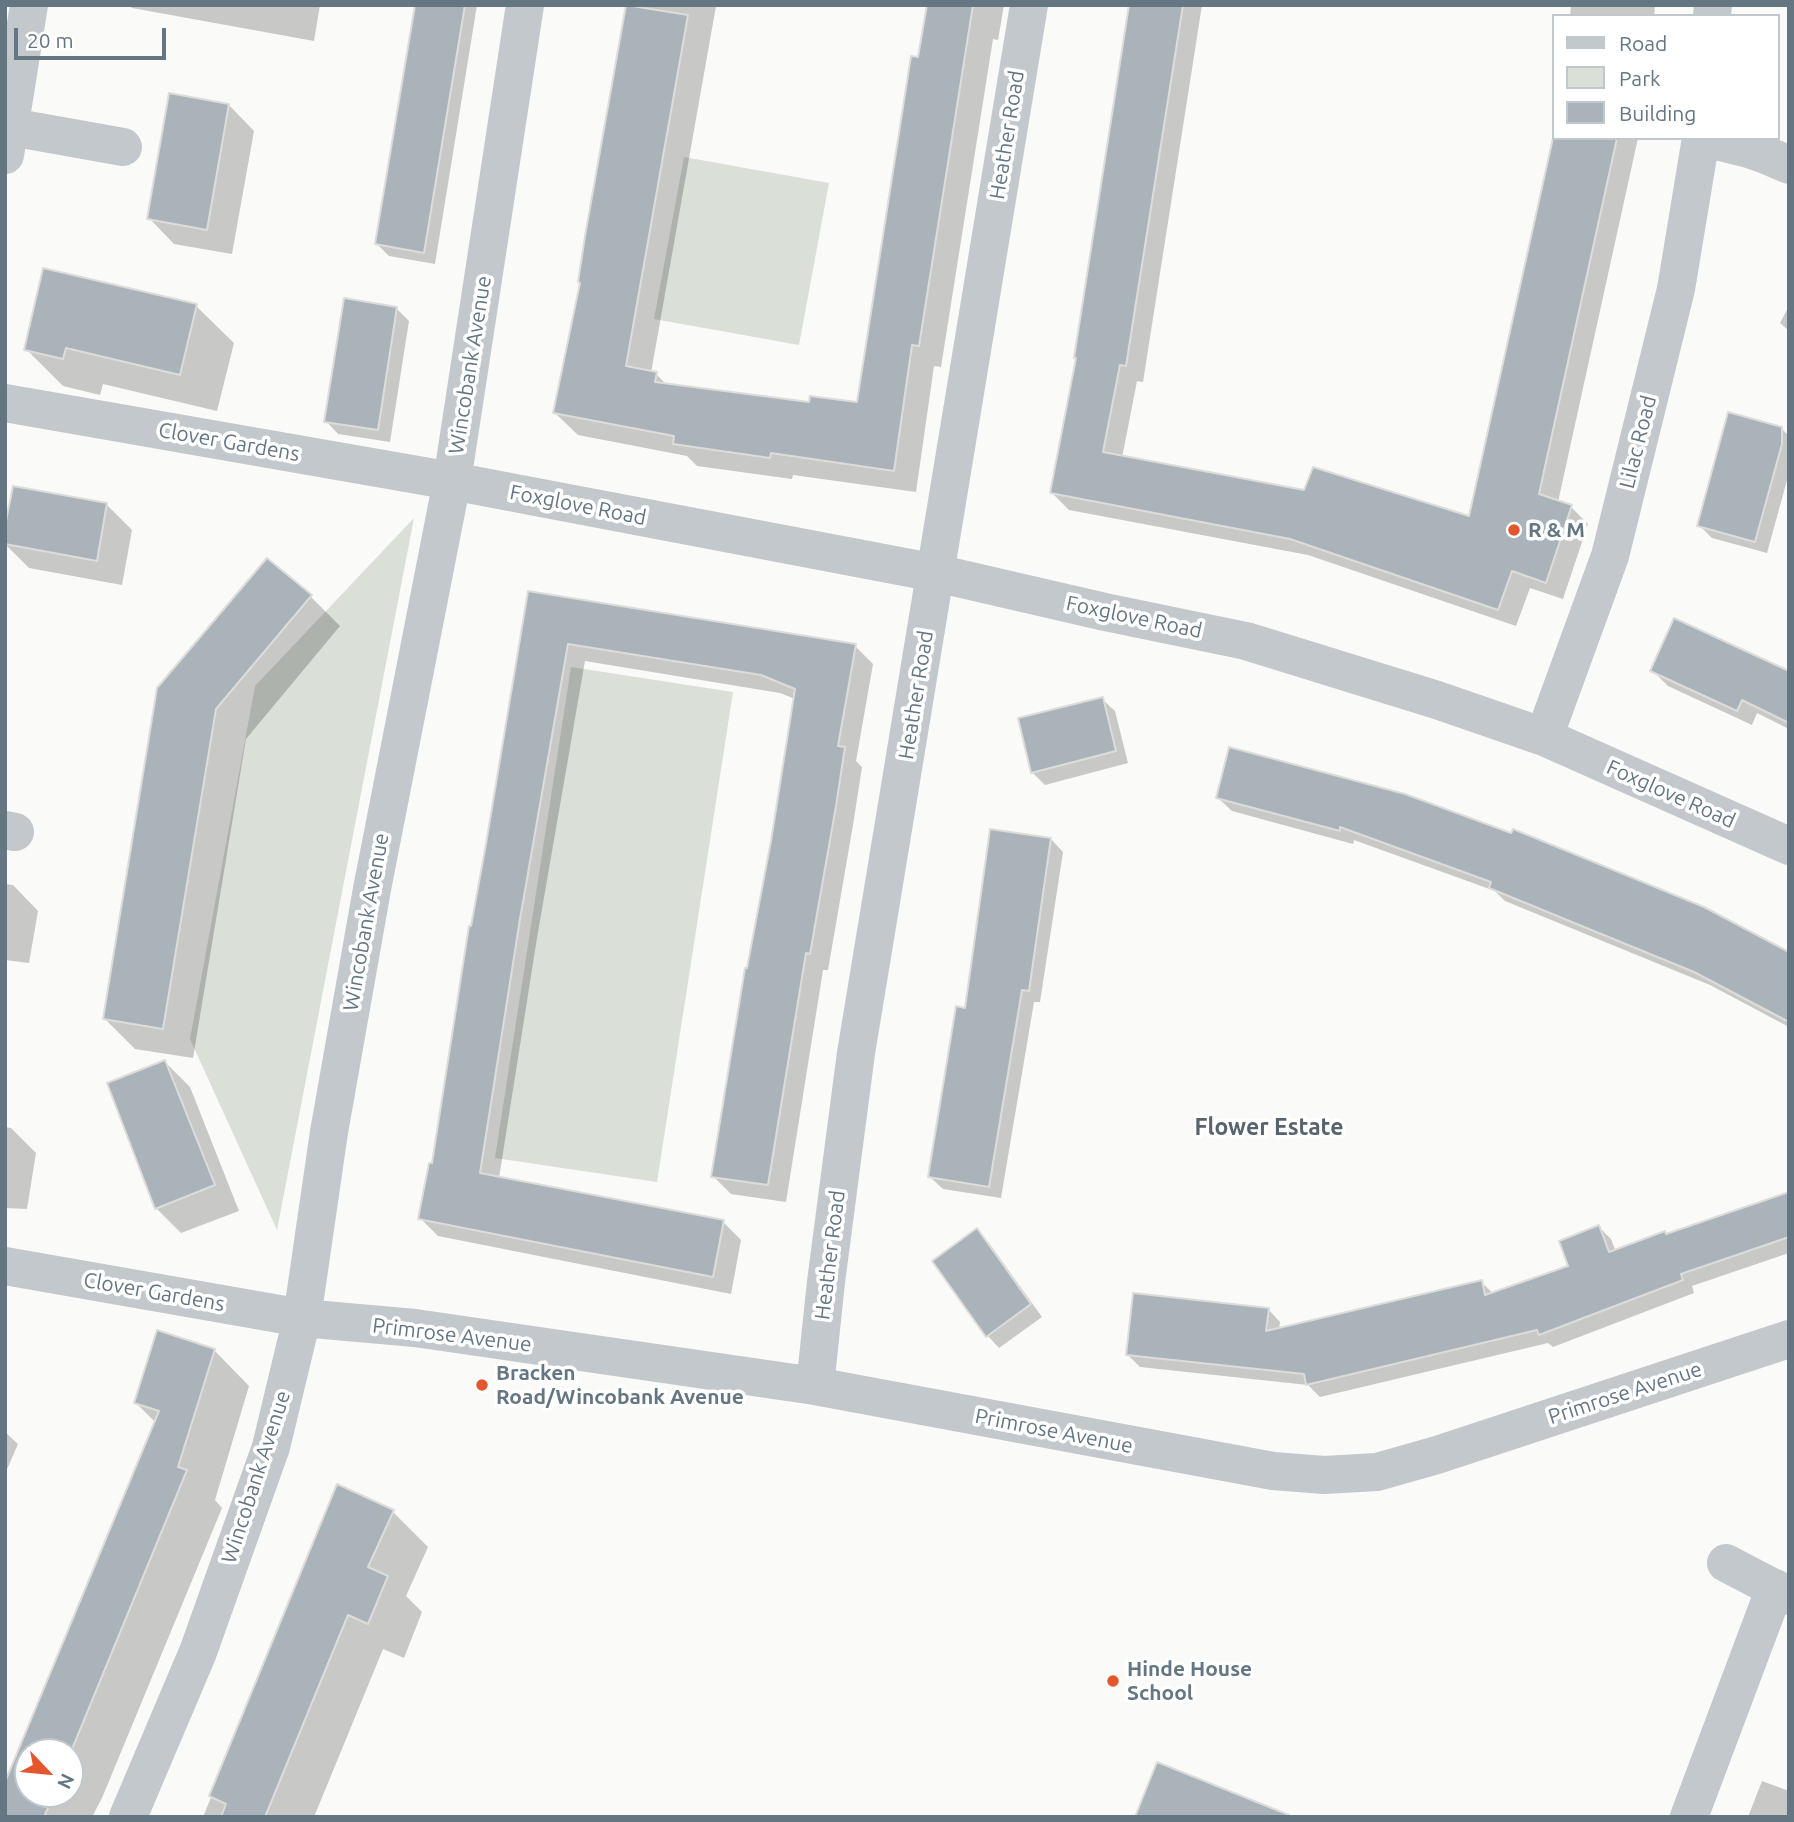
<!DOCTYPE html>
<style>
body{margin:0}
#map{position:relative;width:1794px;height:1822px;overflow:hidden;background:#fafaf8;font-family:Ubuntu,sans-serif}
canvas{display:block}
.frame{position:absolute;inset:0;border:7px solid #657683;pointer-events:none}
.legend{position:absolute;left:1552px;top:14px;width:228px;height:126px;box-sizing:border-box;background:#fff;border:2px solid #c1c8cd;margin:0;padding:9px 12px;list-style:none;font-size:21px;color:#657683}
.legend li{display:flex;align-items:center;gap:14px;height:35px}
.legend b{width:35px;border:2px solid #c1c8cd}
.north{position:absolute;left:14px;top:1738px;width:70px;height:70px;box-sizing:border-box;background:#fff;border:2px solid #c1c8cd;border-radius:50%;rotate:116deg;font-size:19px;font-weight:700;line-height:28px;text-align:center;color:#657683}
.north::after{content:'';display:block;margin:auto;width:24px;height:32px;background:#e4572e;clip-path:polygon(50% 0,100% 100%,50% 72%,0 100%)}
.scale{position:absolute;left:14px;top:28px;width:152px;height:32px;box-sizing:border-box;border:4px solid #657683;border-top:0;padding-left:9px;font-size:21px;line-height:24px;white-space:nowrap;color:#657683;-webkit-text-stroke:5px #fff;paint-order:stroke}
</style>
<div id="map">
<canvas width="1794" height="1822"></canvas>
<div class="frame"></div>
<ul class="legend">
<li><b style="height:9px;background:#c3c8cc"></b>Road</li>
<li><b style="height:19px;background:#dadfd7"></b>Park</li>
<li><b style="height:19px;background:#aab3b9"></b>Building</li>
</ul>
<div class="north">N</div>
<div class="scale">20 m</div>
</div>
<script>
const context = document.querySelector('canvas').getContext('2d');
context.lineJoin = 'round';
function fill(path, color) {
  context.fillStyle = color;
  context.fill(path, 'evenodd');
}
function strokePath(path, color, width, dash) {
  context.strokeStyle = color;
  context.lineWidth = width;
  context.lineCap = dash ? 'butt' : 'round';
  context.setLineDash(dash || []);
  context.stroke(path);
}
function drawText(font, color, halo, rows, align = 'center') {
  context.font = font + ' Ubuntu,sans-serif';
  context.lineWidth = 7;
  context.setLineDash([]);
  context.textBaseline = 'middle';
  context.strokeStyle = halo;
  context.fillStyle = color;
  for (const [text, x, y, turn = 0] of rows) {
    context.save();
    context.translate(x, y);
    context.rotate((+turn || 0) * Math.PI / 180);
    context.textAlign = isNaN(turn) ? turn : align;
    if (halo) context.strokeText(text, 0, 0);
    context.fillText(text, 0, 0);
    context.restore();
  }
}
const green = new Path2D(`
 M684,157L829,183L799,345L654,319Z
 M414,518L277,1230L190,1039L255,686Z
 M571,667L733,692L657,1182L495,1158Z`);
const shadow = new Path2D(`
 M129,5H320L314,41L132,8Z
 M417,5H477L435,264L389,256L377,244Z
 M628,5H720L716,6L651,373L656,374L668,386L810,404H858L928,5H1004L998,40L993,39L941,367L934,366L916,492L793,475L792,479L697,466L687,456L578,435L555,413L581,283L587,236Z
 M1131,5H1202L1143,382L1137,381L1122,458L1305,492L1470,518L1554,138H1638L1558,502L1571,507L1588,524L1563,599L1530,588L1516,626L1308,555L1069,510L1052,493L1078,359Z
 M1571,5H1655L1654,16H1570Z
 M229,105L254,131L232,254L174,244L149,218Z
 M196,306L234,343L217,411L103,384L100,395L63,386L26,349Z
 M1789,306V331L1780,323Z
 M396,308L409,321L390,442L338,434L326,421Z
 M1781,428L1789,436V473L1767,553L1712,538L1699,525Z
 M107,505L132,530L122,585L29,568L5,544Z
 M529,593L855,646L873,664L856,761L862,767L853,825L828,970H823L786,1202L731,1194L713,1176L772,841L795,699L780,693L585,661L537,938L499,1178L723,1222L741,1240L731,1294L438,1236L420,1218L433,1165Z
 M310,596L340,626L246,739L193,1058L135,1049L105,1019L159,689Z
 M1652,670L1789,673V729L1757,713L1752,725L1668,686Z
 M1102,699L1115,711L1128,763L1045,785L1033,773Z
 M1217,797L1512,835L1789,954V1027L1710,985L1505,901L1495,891L1354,840L1353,844L1232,811Z
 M1051,839L1063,852L1040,1002H1034L1001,1198L943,1189L930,1177L966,1010Z
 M5,884L13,885L38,911L29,963L5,960Z
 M165,1062L190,1087L239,1211L181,1233L156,1208Z
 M5,1127L11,1128L36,1153L27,1209L5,1208Z
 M1789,1194V1253L1692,1286L1694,1293L1553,1347L1548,1343L1320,1397L1308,1385L1140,1367L1127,1354L1268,1309L1280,1322L1279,1330L1481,1282L1494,1294L1570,1267L1599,1227L1611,1239L1616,1252Z
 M977,1231L989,1243L1042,1317L999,1348L987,1335Z
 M214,1350L249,1386L215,1500L222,1508L102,1798L92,1817H5V1782L156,1423L136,1403ZM28,1752H70V1794H28Z
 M5,1432L18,1444L5,1474Z
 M338,1487L393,1512L428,1547L406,1596L422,1612L404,1658L383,1649L314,1817H203Z
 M1762,1781L1789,1791V1817H1748Z`);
const building = new Path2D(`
 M415,5H465L424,253L375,244Z
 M626,5L688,15L626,366L657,372L655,382L809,402L810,396L857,402L911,56L918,57L927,5H973L919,346L912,345L894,471L771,453L770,458L673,444L674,436L553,413L580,283L578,282L585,236Z
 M1129,5H1183L1126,366L1120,365L1103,452L1304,490L1313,467L1469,516L1553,138H1617L1539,494L1572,505L1546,583L1512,571L1498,610L1290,539L1050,493L1076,358H1074Z
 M169,93L229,104L207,230L147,219Z
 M43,268L197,304L180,375L66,348L63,359L24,350Z
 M344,298L397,307L378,430L324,422Z
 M1728,412L1782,427V444L1755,542L1697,526Z
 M13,486L107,503L97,561L5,544V526Z
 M267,558L312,595L216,709L163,1029L103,1019L157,688Z
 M528,591L856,644L838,746L845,747L836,806L810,954L806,953L768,1185L711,1177L745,968H747L771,841L795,689L761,675L568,644L520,919L480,1173L724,1220L713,1277L418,1219L429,1163H432L469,926H471L486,844Z
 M1674,618L1789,671V723L1742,700L1737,711L1650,671Z
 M1103,697L1116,751L1031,773L1018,718Z
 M1229,747L1405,794L1511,833L1513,829L1704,907L1789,952V1022L1694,972L1489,888L1491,882L1340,827V831L1216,798Z
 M990,829L1051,838L1029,991L1022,990L989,1187L928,1177L956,1006L965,1008Z
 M165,1060L215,1185L155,1209L107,1083Z
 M1789,1192V1237L1681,1274L1683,1280L1539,1335L1537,1330L1306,1385L1304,1374L1126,1355L1133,1293L1269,1308L1266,1331L1482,1280L1485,1295L1568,1266L1559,1241L1599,1225L1609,1252L1665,1231L1666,1234Z
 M977,1228L1031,1304L986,1337L932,1261Z
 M157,1330L215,1349L178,1467L187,1470L70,1754V1752H28V1794H54L44,1817H5V1782L159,1411L134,1403Z
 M337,1484L394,1510L368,1567L388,1576L368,1624L348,1615L265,1817H221L226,1804L209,1796Z
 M1157,1762L1289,1815L1288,1817H1135Z`);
const minor = new Path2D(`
 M1712,16L1713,5
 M11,127L123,147
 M1701,139C1733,143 1760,151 1789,165
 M5,155L29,5
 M5,403L452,481L936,573L1105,612L1246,641L1437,700L1544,737L1789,846
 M1544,737L1610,556L1676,289L1701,138
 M5,830L15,832
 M5,1266L302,1318L415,1328L815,1386L1273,1471L1324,1475L1377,1472L1437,1455L1789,1339
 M815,1386L826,1282L856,1053L1029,5
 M1726,1563L1789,1596
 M128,1817L198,1652L271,1447L302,1318L329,1132L372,889L452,481L525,5
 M1689,1817L1775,1588`);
const markers = [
 [1514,530,7,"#e4572e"],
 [482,1385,7,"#e4572e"],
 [1113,1681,7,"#e4572e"]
];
const streetNames = [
 ["Heather Road",1007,135,-81],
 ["Wincobank Avenue",470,365,-81],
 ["Clover Gardens",229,442,10],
 ["Lilac Road",1638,442,-76],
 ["Foxglove Road",578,505,11],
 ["Foxglove Road",1134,617,12],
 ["Heather Road",916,695,-81],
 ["Foxglove Road",1671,794,24],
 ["Wincobank Avenue",366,922,-80],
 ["Heather Road",830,1255,-83],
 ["Clover Gardens",154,1292,10],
 ["Primrose Avenue",452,1335,7],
 ["Primrose Avenue",1625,1393,-18],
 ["Primrose Avenue",1054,1431,11],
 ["Wincobank Avenue",256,1477,-72]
];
const poiNames = [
 ["R & M",1528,530],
 ["Bracken",496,1373],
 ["Road/Wincobank Avenue",496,1397],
 ["Hinde House",1127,1669],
 ["School",1127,1693]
];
const neighbourhoodNames = [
 ["Flower Estate",1269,1127]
];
fill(green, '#dadfd7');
fill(shadow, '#0003');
fill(building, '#aab3b9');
strokePath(building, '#dcdcda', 2);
strokePath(minor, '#c3c8cc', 38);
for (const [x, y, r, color] of markers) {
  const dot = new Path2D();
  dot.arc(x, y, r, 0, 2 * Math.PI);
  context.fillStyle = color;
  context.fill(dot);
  strokePath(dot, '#fff', 2.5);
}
drawText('21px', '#657683', '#fff', streetNames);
drawText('bold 21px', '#657683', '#fff', poiNames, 'left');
drawText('bold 23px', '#57646e', '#fff', neighbourhoodNames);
</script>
